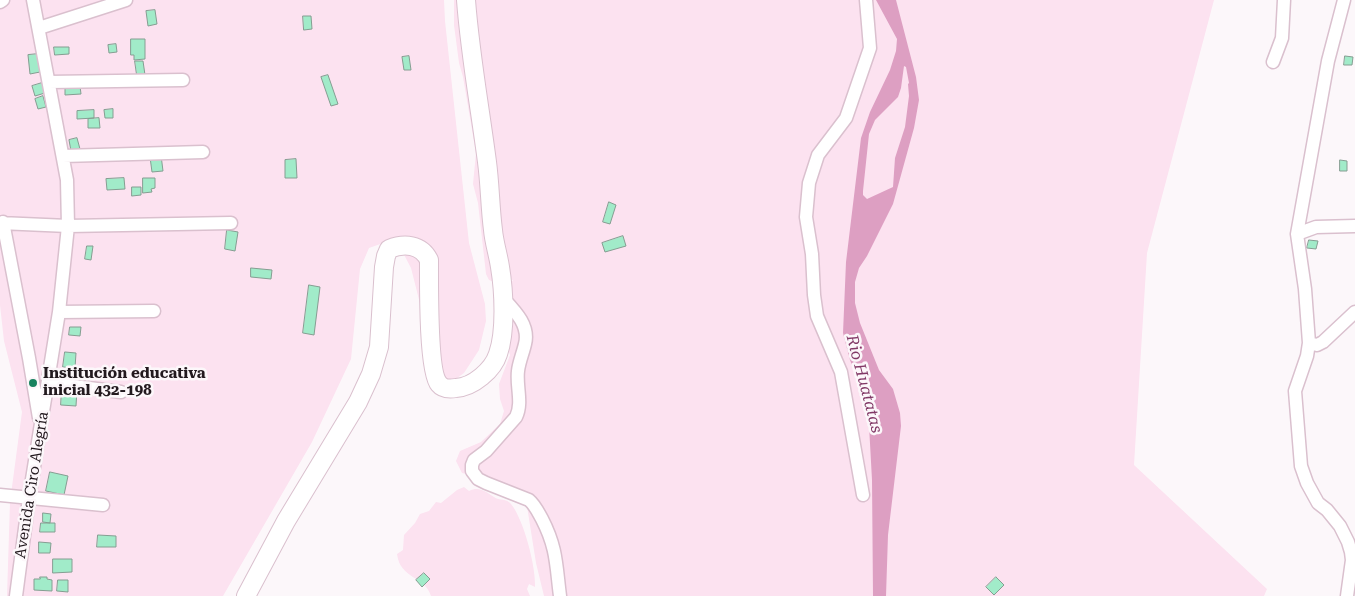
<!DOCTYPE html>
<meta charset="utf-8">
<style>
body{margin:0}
canvas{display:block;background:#fcf7fa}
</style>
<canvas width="1355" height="596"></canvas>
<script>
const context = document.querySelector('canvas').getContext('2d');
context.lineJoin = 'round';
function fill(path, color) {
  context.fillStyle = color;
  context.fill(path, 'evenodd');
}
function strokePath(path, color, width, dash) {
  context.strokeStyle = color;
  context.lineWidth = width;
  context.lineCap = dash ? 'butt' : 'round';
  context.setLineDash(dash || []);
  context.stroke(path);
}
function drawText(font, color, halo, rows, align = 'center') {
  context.font = font + ' "Roboto Serif",serif';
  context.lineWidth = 5;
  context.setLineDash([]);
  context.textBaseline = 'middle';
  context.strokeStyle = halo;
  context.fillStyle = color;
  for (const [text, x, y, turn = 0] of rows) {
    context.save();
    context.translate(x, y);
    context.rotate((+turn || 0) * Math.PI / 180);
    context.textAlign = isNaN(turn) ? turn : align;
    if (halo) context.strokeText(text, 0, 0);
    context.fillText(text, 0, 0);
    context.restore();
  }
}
const green = new Path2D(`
 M0,0H444L445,21L469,243L485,304L486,321L479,350L464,373L449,384L439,379L411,268L400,247L386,242L369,248L360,269L351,359L312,442L223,596H7L10,502L22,412L4,341L0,305Z
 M454,0H1214L1147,253L1134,465L1267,589L1264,596H544L536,563L526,500L470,475L462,473L456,461L460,451L481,442L500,424L504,411L500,399L499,384L510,355L507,345L501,316L494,308L493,287L503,280L508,282L513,281L508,274L494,282L489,280L486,274L478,203L473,184L476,153L463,77L459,63L454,25Z
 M464,487L469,491C479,486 485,491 494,497C499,501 507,498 511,504C524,520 536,567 535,587L529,584L527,589L530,596H431C425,576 400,579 397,554L403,550L404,535L415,523L420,514L429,511L436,502L441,503L457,490Z`);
const water = new Path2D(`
 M876,0H896L916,77L919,100L914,128L893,204L867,256L859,268L855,282V303L860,323L879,370L893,389L900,413L901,426L888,535L886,596H873L872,480L868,407L850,360L843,333L846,262L861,138L870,112L890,70L896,51L897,39ZM904,66L906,67L909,83L908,84L909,96L905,127L895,158L893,187L867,199L863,195V191L869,134L875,120L898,97L901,88Z`);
const building = new Path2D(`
 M155,10L157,24L148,26L146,11Z
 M303,16H311L312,29L304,30Z
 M131,39H145V59L134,60V55H131Z
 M116,44L117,52L109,53L108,45Z
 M54,47H69V54L55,55Z
 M38,54L40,72L30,74L28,55Z
 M409,56L411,70H404L402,57Z
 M1345,56L1353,57L1352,65H1344Z
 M135,61H143L145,75H137Z
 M328,75L338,104L331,106L321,77Z
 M42,83L45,93L35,96L32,86Z
 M80,86L81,94L65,95V87Z
 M43,96L46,107L38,109L35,99Z
 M113,109V118H105L104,110Z
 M94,110V118L77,119V111Z
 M99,118L100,128H88V119Z
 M77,138L80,149L71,151L69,140Z
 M161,155L163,171L152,172L150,157Z
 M296,159L297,178H285V160Z
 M1340,160L1347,161V171H1340Z
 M124,178L125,189L107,190L106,179Z
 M143,178H155V188L151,189L152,192L143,193Z
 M132,187H141V195L132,196Z
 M609,202L616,205L610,224L603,222Z
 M227,230L238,232L235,251L225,249Z
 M623,236L626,246L605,252L602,243Z
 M1309,240L1318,241L1316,249L1307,248Z
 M87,246H93L91,260L85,259Z
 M251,268L272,270L271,279L251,277Z
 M309,285L320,287L314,335L303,333Z
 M70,327H81L80,336L69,335Z
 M65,352L76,353L75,368L63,367Z
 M64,368L75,369L74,382H63Z
 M62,388L77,389L76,406L61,405Z
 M50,472L68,476L64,495L46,491Z
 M43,513L51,514L50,523L43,522Z
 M41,523H55V532H40Z
 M98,535L116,536V547H97Z
 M39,542L51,543L50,553H39Z
 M53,559H72V572L53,573Z
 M424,573L430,579L422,587L416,580Z
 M40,577H47V579L52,580V591L34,590V579H40Z
 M996,577L1004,585L994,595L986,587Z
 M58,580H68V592L57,591Z`);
const street = new Path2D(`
 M1344,0L1328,61L1297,234L1305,289L1309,343L1307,356L1295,391L1301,466L1307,483L1318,503L1327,510L1340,526L1348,542L1351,552L1352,560L1347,596
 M0,2L3,0
 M39,28L126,0
 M1273,62L1282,38L1284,0
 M49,82L183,80
 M63,156L203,152
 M3,222L29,358L39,418
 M0,223L68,226L231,223
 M1297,234L1316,227L1355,226
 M502,297C514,310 530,325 525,344C523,353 519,362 518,371C516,386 523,403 516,417L486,451L474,460L472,465V471L478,479L486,483L529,500C535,505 538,512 542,519C557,548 556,565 560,596
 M59,312L154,311
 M1309,343L1317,345L1323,342L1355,312
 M49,383L121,392
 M0,495L103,505
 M863,495L841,372L817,316L814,295L812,254L806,217L809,183L818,155L846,118L870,48L866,0
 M16,596L29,498L59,312L68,226L67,180L33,0`);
const secondary = new Path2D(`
 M246,596L286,521L358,402L371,374L379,347L384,267L386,256L389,249C404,243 421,244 429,260C429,281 428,372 439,384C443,389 450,389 456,388C473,387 493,370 498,354C506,331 504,291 500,267C498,254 494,242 493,230C490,207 490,184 487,162C480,108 470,54 466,0`);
const markers = [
 [33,383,5,"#18835f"]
];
const poiNames = [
 ["Institución educativa",43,374],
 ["inicial 432-198",43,391]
];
const streetNames = [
 ["Avenida Ciro Alegría",32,485,-81]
];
const waterNames = [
 ["Rio Huatatas",864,384,75]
];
fill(green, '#fce2f0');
fill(water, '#dd9fc2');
fill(building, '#a1ebc9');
strokePath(building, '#859e92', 1);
strokePath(street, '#dac0ce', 15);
strokePath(secondary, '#dac0ce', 20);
strokePath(street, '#fff', 12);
strokePath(secondary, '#fff', 18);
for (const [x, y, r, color] of markers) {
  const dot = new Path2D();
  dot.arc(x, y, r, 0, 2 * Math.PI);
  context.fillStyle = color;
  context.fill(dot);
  strokePath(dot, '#fcf7fa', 2);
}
drawText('bold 15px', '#22191e', '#fcf7fa', poiNames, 'left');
drawText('15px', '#22191e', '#fcf7fa', streetNames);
drawText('italic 16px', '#813866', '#fcf7fa', waterNames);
</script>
